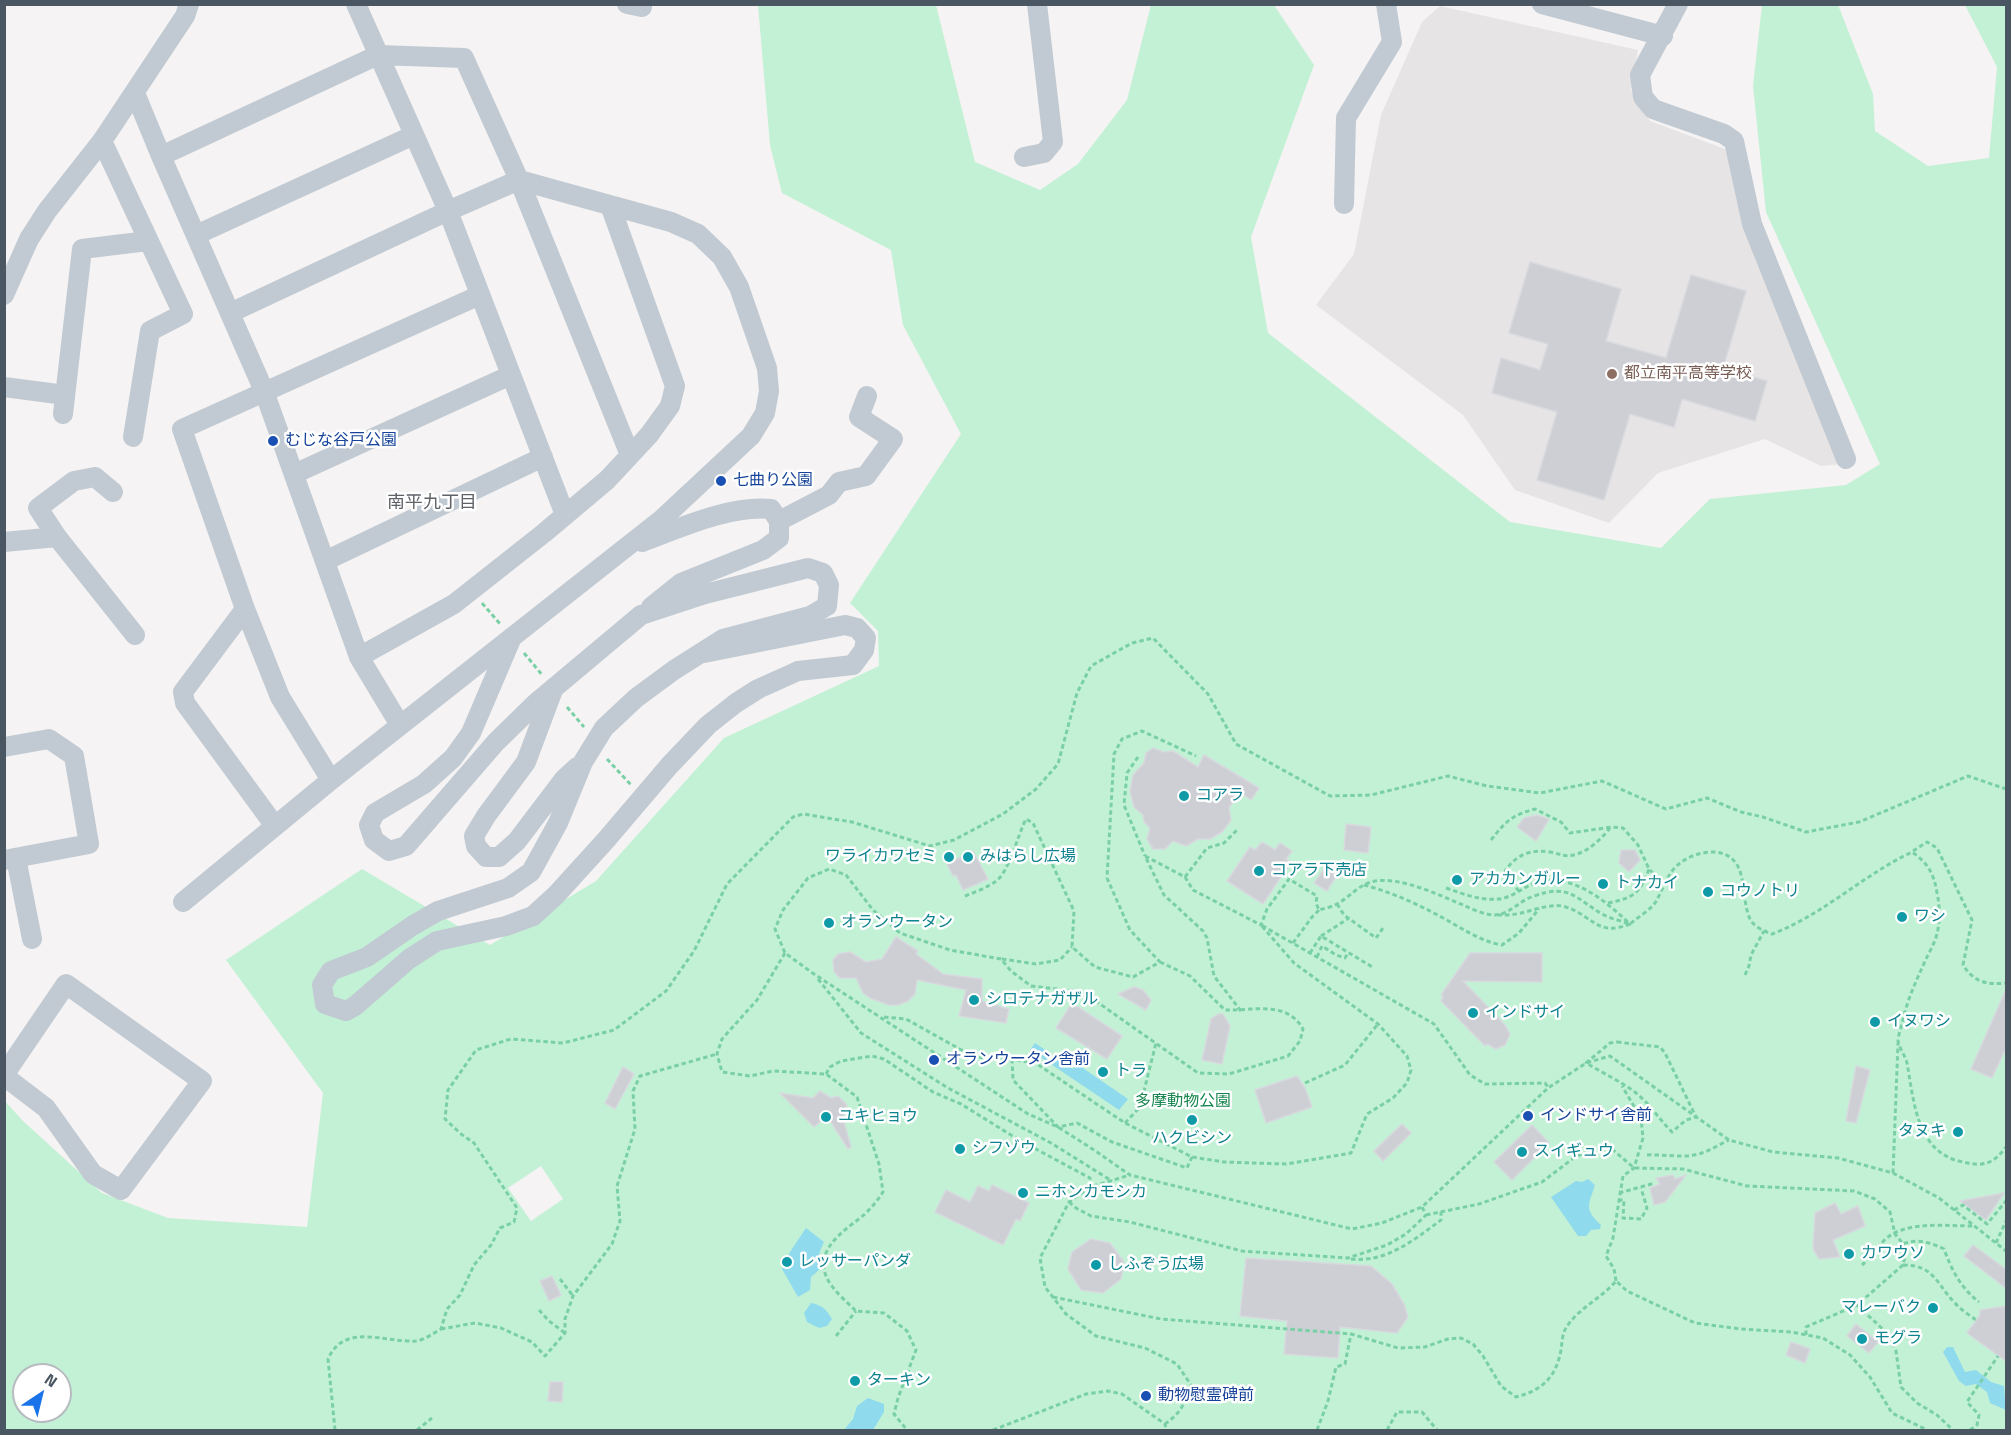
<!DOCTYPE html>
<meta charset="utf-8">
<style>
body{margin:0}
#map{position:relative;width:2011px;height:1435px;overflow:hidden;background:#f5f3f3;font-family:"Titillium Web",sans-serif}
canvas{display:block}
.frame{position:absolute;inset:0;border:6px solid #4a5661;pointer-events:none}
.north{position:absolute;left:12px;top:1363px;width:60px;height:60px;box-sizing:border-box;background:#fff;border:2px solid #b7bbc0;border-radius:50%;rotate:35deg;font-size:16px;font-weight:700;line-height:24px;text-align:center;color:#4a5661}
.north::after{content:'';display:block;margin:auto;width:21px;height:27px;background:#1a73e8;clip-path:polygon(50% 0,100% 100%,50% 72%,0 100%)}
</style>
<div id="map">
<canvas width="2011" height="1435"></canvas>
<div class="frame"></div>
<div class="north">N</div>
</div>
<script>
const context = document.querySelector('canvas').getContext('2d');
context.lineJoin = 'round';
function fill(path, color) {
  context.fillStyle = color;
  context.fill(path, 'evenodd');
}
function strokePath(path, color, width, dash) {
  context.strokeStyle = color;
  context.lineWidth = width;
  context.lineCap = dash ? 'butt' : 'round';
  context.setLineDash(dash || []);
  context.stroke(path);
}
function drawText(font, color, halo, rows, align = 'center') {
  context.font = font + ' "Titillium Web","Noto Sans JP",sans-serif';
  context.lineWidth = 5;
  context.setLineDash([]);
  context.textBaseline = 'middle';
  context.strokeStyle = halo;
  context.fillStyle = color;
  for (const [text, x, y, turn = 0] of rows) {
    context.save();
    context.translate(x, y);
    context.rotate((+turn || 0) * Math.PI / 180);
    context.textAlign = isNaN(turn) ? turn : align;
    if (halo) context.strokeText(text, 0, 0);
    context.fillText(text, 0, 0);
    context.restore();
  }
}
const education = new Path2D(`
 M1440,6L1638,50L1631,90L1650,121L1730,151L1754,256L1841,464L1821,466L1765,439L1658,473L1609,523L1515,490L1463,415L1316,305L1354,254L1381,115L1422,22Z`);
const green = new Path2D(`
 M758,5H936L975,162L1040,190L1078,164L1127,100L1151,5H1274L1314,65L1251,237L1268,333L1510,522L1661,548L1710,499L1846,485L1880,464L1766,212L1753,86L1762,5H1838L1873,94L1875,131L1928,166L1989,158L1997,67L1965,5H2006V1430H5L4,1100L23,1121L102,1193L168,1218L307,1227L323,1093L226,960L362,869L490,945L596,881L724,738L879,666L878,631L850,603L961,434L903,325L891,250L782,193L770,145ZM541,1166L563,1199L531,1221L508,1188ZM24,1375H60V1411H24Z`);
const water = new Path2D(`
 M1035,1043L1073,1069L1077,1064L1128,1099L1119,1110L1030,1050Z
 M1588,1179L1595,1185C1589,1205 1583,1208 1601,1225L1600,1229L1591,1230L1586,1236H1578L1551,1197L1576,1181L1582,1182Z
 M806,1228L824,1242C819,1252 817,1260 819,1270L811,1277L810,1290L798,1297L782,1269L790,1252Z
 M811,1303C822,1305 826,1309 832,1319L827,1326L819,1328L807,1322L804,1313Z
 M1947,1347H1953L1965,1372L1976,1370L1991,1382L2004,1386L2006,1410L1990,1403L1987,1392L1976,1384L1966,1386L1959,1381L1943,1352Z
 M868,1398L884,1404V1412L873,1430H844L853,1419L857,1406Z`);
const building = new Path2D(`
 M1530,262L1621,289L1606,341L1666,358L1691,275L1746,291L1723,368L1767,381L1755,421L1682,399L1674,427L1630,414L1604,500L1537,480L1557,412L1492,393L1501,358L1540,370L1548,344L1509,333Z
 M1153,748L1164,752L1173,751L1198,767L1204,755L1259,788L1251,800L1239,792L1229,808L1231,820L1222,832L1210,839H1198L1186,846L1173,841L1165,849H1153L1147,839L1150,828L1144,822L1143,815L1134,807L1130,791L1133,775L1144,763L1146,753Z
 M1537,815L1549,819L1536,841L1517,827L1524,818Z
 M1346,824L1371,827L1368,853L1344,850Z
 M1262,842L1275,850L1280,843L1292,851L1286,859L1291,862L1263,904L1227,881L1250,847L1255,850Z
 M1621,850H1635L1640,860L1629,872L1619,863Z
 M973,851L988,879L963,890L956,875L953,876L947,864Z
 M1328,863L1339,872L1327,891L1314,883Z
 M896,937L918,951L916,954L943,974L982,979V1001L1009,1009L1006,1023L959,1016L966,990L917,980L915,994L908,1001L898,1005H889L870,998L863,993L856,978H840L834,972L833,960L838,954L850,952L866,962L882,959Z
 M1470,953H1542V982L1463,981L1505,1025L1510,1034L1505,1045L1496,1049L1487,1044L1485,1046L1441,1001L1443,997L1441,995Z
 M1134,987L1143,990L1151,1000L1146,1010L1118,994Z
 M2007,987V1046L1992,1078L1971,1069Z
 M1072,1003L1122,1036L1107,1059L1056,1028Z
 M1218,1014H1223L1230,1026L1222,1064L1202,1060L1211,1019Z
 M1856,1066L1870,1070L1856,1123L1846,1121Z
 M623,1067L634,1074L615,1109L605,1103Z
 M1297,1076L1305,1088L1312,1107L1266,1123L1255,1090Z
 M820,1091L831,1098L838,1096L847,1105L843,1118L851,1147L848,1149L827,1116L814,1127L780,1093L813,1098Z
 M1402,1124L1411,1133L1383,1161L1374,1151Z
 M1532,1125L1549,1143L1512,1180L1494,1162Z
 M1673,1175L1675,1179L1686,1175L1665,1202L1654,1205L1650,1188L1660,1184L1656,1178Z
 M992,1185L1029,1203L1020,1221L1016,1219L1003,1245L935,1212L946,1190L970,1202L978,1186L989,1191Z
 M2004,1193L1986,1220L1960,1201Z
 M1835,1203L1841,1214L1858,1206L1865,1226L1833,1240L1840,1257L1819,1259L1813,1249L1815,1213Z
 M1091,1239L1110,1243L1124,1262L1121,1279L1103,1293L1081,1290L1068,1269L1072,1252Z
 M1973,1245L2007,1270V1289L1964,1256Z
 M1246,1258L1371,1266L1392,1284L1404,1304L1408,1317L1397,1333L1340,1327L1338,1358L1284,1354L1287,1321L1240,1316Z
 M552,1276L561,1295L549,1301L540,1281Z
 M2007,1306V1362L1967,1333L1980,1315V1310Z
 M1856,1324L1878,1342L1869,1353L1847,1336Z
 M1791,1342L1810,1349L1805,1363L1786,1355Z
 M550,1382H563L562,1402L548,1401Z`);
const path = new Path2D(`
 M482,603L501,625
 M524,653L543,676
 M567,707L584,727
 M1138,757L1127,773L1124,805L1145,856
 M607,759L631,785
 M1491,840C1506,821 1512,815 1535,809L1561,822L1570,833L1612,827L1623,828L1638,845L1649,869L1665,886
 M1913,851L1927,842L1937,848L1972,920L1963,965C1974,982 1986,985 2006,983
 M1185,877L1207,848L1224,843L1237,830
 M1364,885C1391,892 1418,904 1443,918C1462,928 1479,941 1502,945L1519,933L1539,909
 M1446,888C1464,894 1480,901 1499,899C1511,898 1522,888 1533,884C1572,871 1604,900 1630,924C1595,938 1592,913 1562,906C1549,904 1534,910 1521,913C1513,915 1505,915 1498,915
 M1519,891L1511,882L1505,871C1516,855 1530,849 1550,852C1560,854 1567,858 1577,854C1590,850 1602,838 1610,828
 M965,896C975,892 986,888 995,882C1009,873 1018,834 1026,819L1033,823L1074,911L1072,947L1095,967L1133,977L1160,962L1130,930L1107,878L1114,754L1122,739L1142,731L1196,756
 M1608,903C1634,898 1640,893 1649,869
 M1337,904L1344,915L1376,938L1383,928
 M1321,936L1349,918
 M1293,943L1312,917L1319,910
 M785,953L757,1000L722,1039L717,1054L722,1072L750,1076L773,1071L826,1074L857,1097L879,1164L883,1192C878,1200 872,1207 865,1214C847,1229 815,1247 826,1276C832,1290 846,1301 856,1311L884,1313L907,1331L916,1350L898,1398L894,1414L907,1430
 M1310,953L1321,936L1374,968
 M1317,957L1322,946L1336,955L1345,958L1348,953
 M1002,959L1036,964L1060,960L1072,947
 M1160,962L1190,976L1225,1010C1252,1011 1287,1000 1303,1029L1300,1041L1288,1056L1229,1074L1198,1073L1083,992L1031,986L1011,971L1001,959L950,950L900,933L873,910L846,875L829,869L808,878L783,910L775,929L785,953L814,974L1028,1114L1058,1127L1094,1150L1130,1175L1352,1229L1382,1223L1422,1207L1548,1088L1586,1063L1610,1056L1729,1140L1773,1152L1838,1158L1893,1173L1939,1198L2006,1251
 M1745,975L1749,966L1751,955L1764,931
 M818,979L861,1033L948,1088L1051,1143L1112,1181
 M1241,1011L1214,976L1207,938L1203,931L1164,895L1145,856L1185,877L1193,890L1261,925L1267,909L1289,879L1317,896L1316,903L1319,910C1325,908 1332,907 1337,904C1350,897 1359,884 1375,881C1402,877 1439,895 1463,905C1472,909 1483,914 1493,915C1508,916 1520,900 1534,896C1571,883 1575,899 1604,915C1612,919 1622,921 1630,924C1638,917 1649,911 1655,903C1663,890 1667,873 1679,864C1688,856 1702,852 1714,852C1751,855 1739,895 1750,919C1754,927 1764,931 1772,934C1823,915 1863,875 1912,852C1928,863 1934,874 1937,893C1940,906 1940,921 1937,934C1935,942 1930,951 1926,959C1917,979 1908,998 1903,1019C1902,1026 1898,1035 1898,1041C1899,1048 1905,1055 1907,1063C1914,1101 1916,1153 1963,1162C1984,1167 1993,1164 2006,1147
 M884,1017L906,1019L974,1057L1012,1059L1037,1064L1125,1123L1192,1157L1224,1162L1286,1164L1351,1153L1367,1114L1393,1098L1407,1083L1411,1070L1407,1056L1378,1024L1294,963L1261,925L1434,1024L1470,1075L1485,1084L1545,1083L1548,1087
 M1617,1042L1660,1047L1665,1053L1696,1117L1686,1120L1672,1132C1658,1118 1648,1101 1632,1090C1618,1080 1601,1072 1586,1063L1610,1043Z
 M1012,1059L1013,1080L1058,1127L1077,1123L1112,1142L1187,1168L1192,1157
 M826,1074L830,1067L841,1061L872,1056L884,1059L933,1092L961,1104L1019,1140L1090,1178V1187L1130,1175
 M1305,1083L1345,1065L1378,1024
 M1125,1123L1140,1107L1156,1043
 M1647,1155C1665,1154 1685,1159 1702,1153C1711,1150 1720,1144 1729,1140
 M1893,1173L1898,1043
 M1090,1187L1069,1202L1040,1258L1045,1287L1066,1314L1096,1336L1145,1348L1177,1364L1191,1385C1186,1402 1180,1414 1165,1424
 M1619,1193L1655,1183
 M1618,1200H1624L1623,1218L1641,1219L1647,1208L1641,1188
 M1069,1202L1076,1208L1091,1216L1130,1222L1242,1251L1348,1258L1387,1245L1406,1234L1426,1215L1422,1207
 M1954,1210L1963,1205L1987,1224L2006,1201
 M1426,1215L1479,1204L1542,1182L1575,1157L1602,1145L1612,1149L1634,1168L1683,1169L1747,1186L1854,1191L1875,1199L1890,1212L1895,1234L1903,1244C1916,1238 1932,1243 1944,1249C1952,1271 1961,1288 1979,1302
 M1996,1243L2006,1221
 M1351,1259C1386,1263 1414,1240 1441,1220V1212
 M1862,1265C1870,1258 1881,1242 1888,1237C1909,1221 1948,1226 1973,1226
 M1903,1265C1934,1265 1936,1283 1954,1302C1960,1309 1969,1315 1976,1320
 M560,1279L573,1296
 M1616,1281L1614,1269L1606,1256L1613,1238L1623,1176L1634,1168L1643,1138L1641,1118L1622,1086
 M1053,1297L1161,1319L1351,1334L1398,1348L1425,1347L1448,1339L1461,1338L1473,1344L1483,1356L1501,1386L1516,1397C1543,1390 1556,1377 1561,1350C1562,1344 1562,1334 1566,1328C1577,1309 1602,1298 1616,1281L1627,1291L1695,1323L1741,1329L1791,1332L1823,1338L1850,1355L1870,1377L1892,1413L1927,1430
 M1857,1305L1888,1334L1896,1351L1901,1387L1917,1403L1937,1415L1953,1430
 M539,1310L549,1321L565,1333
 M441,1329L475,1323L501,1328L532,1342L545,1356L565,1333V1319L573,1296L612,1244L620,1221L617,1186L635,1129L633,1091L640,1076L717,1054
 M1806,1335V1327L1857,1305L1903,1265L1905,1256L1903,1244
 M836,1336L856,1311
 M335,1430L328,1359C344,1322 386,1343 416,1341C424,1340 434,1333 441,1329L447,1309L460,1295L474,1265L491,1245L500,1228L514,1222L517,1208L474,1143L461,1134L445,1119L448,1090L476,1050L511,1039L563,1043L614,1030L666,991L694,951L727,884L793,817L803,814L852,822L930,846L954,840L1003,814L1036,789L1058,764L1077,693L1091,666L1132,643L1153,638L1208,694L1236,744L1330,796L1371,795L1448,776L1487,786L1540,793L1602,781L1666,809L1707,798L1741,812L1763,817L1806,832L1859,822L1968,776L2006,789
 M417,1430L432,1418
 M993,1430L1086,1394L1108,1391L1122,1394L1165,1424L1166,1430
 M1317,1430L1328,1401L1336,1367L1345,1364L1351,1334
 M1387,1430L1397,1412H1422L1437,1430
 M1970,1430L1977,1425L1979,1415L1967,1402L1998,1356`);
const minor = new Path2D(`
 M356,4L448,211L565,515
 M627,4L642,7V4
 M1542,4L1663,36
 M1678,4L1640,75L1643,97L1653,109L1724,134L1734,141L1752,224L1846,459
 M135,93L161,156L264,391L359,657L400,725
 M102,141L183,314L150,331L133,437
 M161,156L378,55L464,58L519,180L630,455
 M1024,157L1044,153L1053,142L1037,4
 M1344,204L1346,118L1392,42L1386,4
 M196,235L414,135
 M4,295L29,239L47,211L102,141L185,16L189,4
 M4,387L65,395
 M63,414L82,249L148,241
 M294,474L511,375
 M113,492L95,477L74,481L38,508L57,537L135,635
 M779,521L829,495L839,482L866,476L893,439L859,417L867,396
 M4,542L57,537
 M642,542C680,528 730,505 771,509L779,521V538L763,550L681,583L651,607
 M325,561L543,457
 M245,609L183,692L185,703L275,826
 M512,637L471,733L453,758L424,784L375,813L369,825L374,840L389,851L406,846L496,742L536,703L641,615L705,594L808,568L823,573L829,585L827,606L810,616L723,639L674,670L636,698L604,728L583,762L558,823L531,872L508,888L438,911L412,926L367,957L331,971L322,985L325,1004L346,1011L355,1006L409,959L437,941L506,926L533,916L556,895L606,840L669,766L708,725L736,703L758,689L798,671L853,665L864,650L866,638L857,628L845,625L699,654
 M359,657L454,604L544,533L607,480L649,435L670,406L675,386L610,205
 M553,690L526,762L486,816L474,836L476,846L486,857H499L517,841L564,779L577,767
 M4,747L49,739L74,756L89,844L4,860
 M331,780L280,697L245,609L182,429L480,295
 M16,858L32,939
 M183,902L331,780L662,519L751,436L765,413L769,391L767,368L739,287L722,257L698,234L671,222L519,180L448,211L230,313
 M4,1075L66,984L202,1081L121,1190L93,1174L46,1108L4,1076`);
const markers = [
 [1612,374,6,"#8d6e63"],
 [273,441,6,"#1a4fb4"],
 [721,481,6,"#1a4fb4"],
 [1184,796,6,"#0f9aa8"],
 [949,857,6,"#0f9aa8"],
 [968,857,6,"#0f9aa8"],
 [1259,871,6,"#0f9aa8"],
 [1457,880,6,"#0f9aa8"],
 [1603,884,6,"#0f9aa8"],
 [1708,892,6,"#0f9aa8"],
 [1902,917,6,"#0f9aa8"],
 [829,923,6,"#0f9aa8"],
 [974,1000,6,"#0f9aa8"],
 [1473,1013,6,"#0f9aa8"],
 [1875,1022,6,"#0f9aa8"],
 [934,1060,6,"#1a4fb4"],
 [1103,1072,6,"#0f9aa8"],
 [1528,1116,6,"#1a4fb4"],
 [826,1117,6,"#0f9aa8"],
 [1192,1120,6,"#0f9aa8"],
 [1958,1132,6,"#0f9aa8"],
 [960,1149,6,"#0f9aa8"],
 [1522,1152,6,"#0f9aa8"],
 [1023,1193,6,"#0f9aa8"],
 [1849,1254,6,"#0f9aa8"],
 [787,1262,6,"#0f9aa8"],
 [1096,1265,6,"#0f9aa8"],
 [1933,1308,6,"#0f9aa8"],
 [1862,1339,6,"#0f9aa8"],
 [855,1381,6,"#0f9aa8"],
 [1146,1396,6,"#1a4fb4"]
];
const educationNames = [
 ["都立南平高等学校",1624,374]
];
const transitNames = [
 ["むじな谷戸公園",285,441],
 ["七曲り公園",733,481],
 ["オランウータン舎前",946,1060],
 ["インドサイ舎前",1540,1116],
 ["動物慰霊碑前",1158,1396]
];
const cultureNames = [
 ["コアラ",1196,796],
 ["ワライカワセミ",937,857,"right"],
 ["みはらし広場",980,857],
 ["コアラ下売店",1271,871],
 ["アカカンガルー",1469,880],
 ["トナカイ",1615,884],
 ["コウノトリ",1720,892],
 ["ワシ",1914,917],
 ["オランウータン",841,923],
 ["シロテナガザル",986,1000],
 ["インドサイ",1485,1013],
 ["イヌワシ",1887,1022],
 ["トラ",1115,1072],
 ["ユキヒョウ",838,1117],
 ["タヌキ",1946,1132,"right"],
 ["ハクビシン",1192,1139,"center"],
 ["シフゾウ",972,1149],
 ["スイギュウ",1534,1152],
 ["ニホンカモシカ",1035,1193],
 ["カワウソ",1861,1254],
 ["レッサーパンダ",799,1262],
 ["しふぞう広場",1108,1265],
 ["マレーバク",1921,1308,"right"],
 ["モグラ",1874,1339],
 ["ターキン",867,1381]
];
const parkNames = [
 ["多摩動物公園",1183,1102]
];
const neighbourhoodNames = [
 ["南平九丁目",432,504]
];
fill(education, '#e6e4e5');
fill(green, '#c3f1d5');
fill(water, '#90daee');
fill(building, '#cdcfd5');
strokePath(building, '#d7d9de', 1.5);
strokePath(path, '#7ad0a6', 3, [4.5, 3]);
strokePath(minor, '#c1cad2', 20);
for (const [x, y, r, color] of markers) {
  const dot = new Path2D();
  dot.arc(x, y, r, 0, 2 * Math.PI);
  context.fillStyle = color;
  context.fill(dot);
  strokePath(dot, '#fff', 2);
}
drawText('16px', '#785e54', '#fff', educationNames, 'left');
drawText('16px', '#164399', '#fff', transitNames, 'left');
drawText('16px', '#0d838f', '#fff', cultureNames, 'left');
drawText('16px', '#17864f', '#fff', parkNames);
drawText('18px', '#5f6368', '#fff', neighbourhoodNames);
</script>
